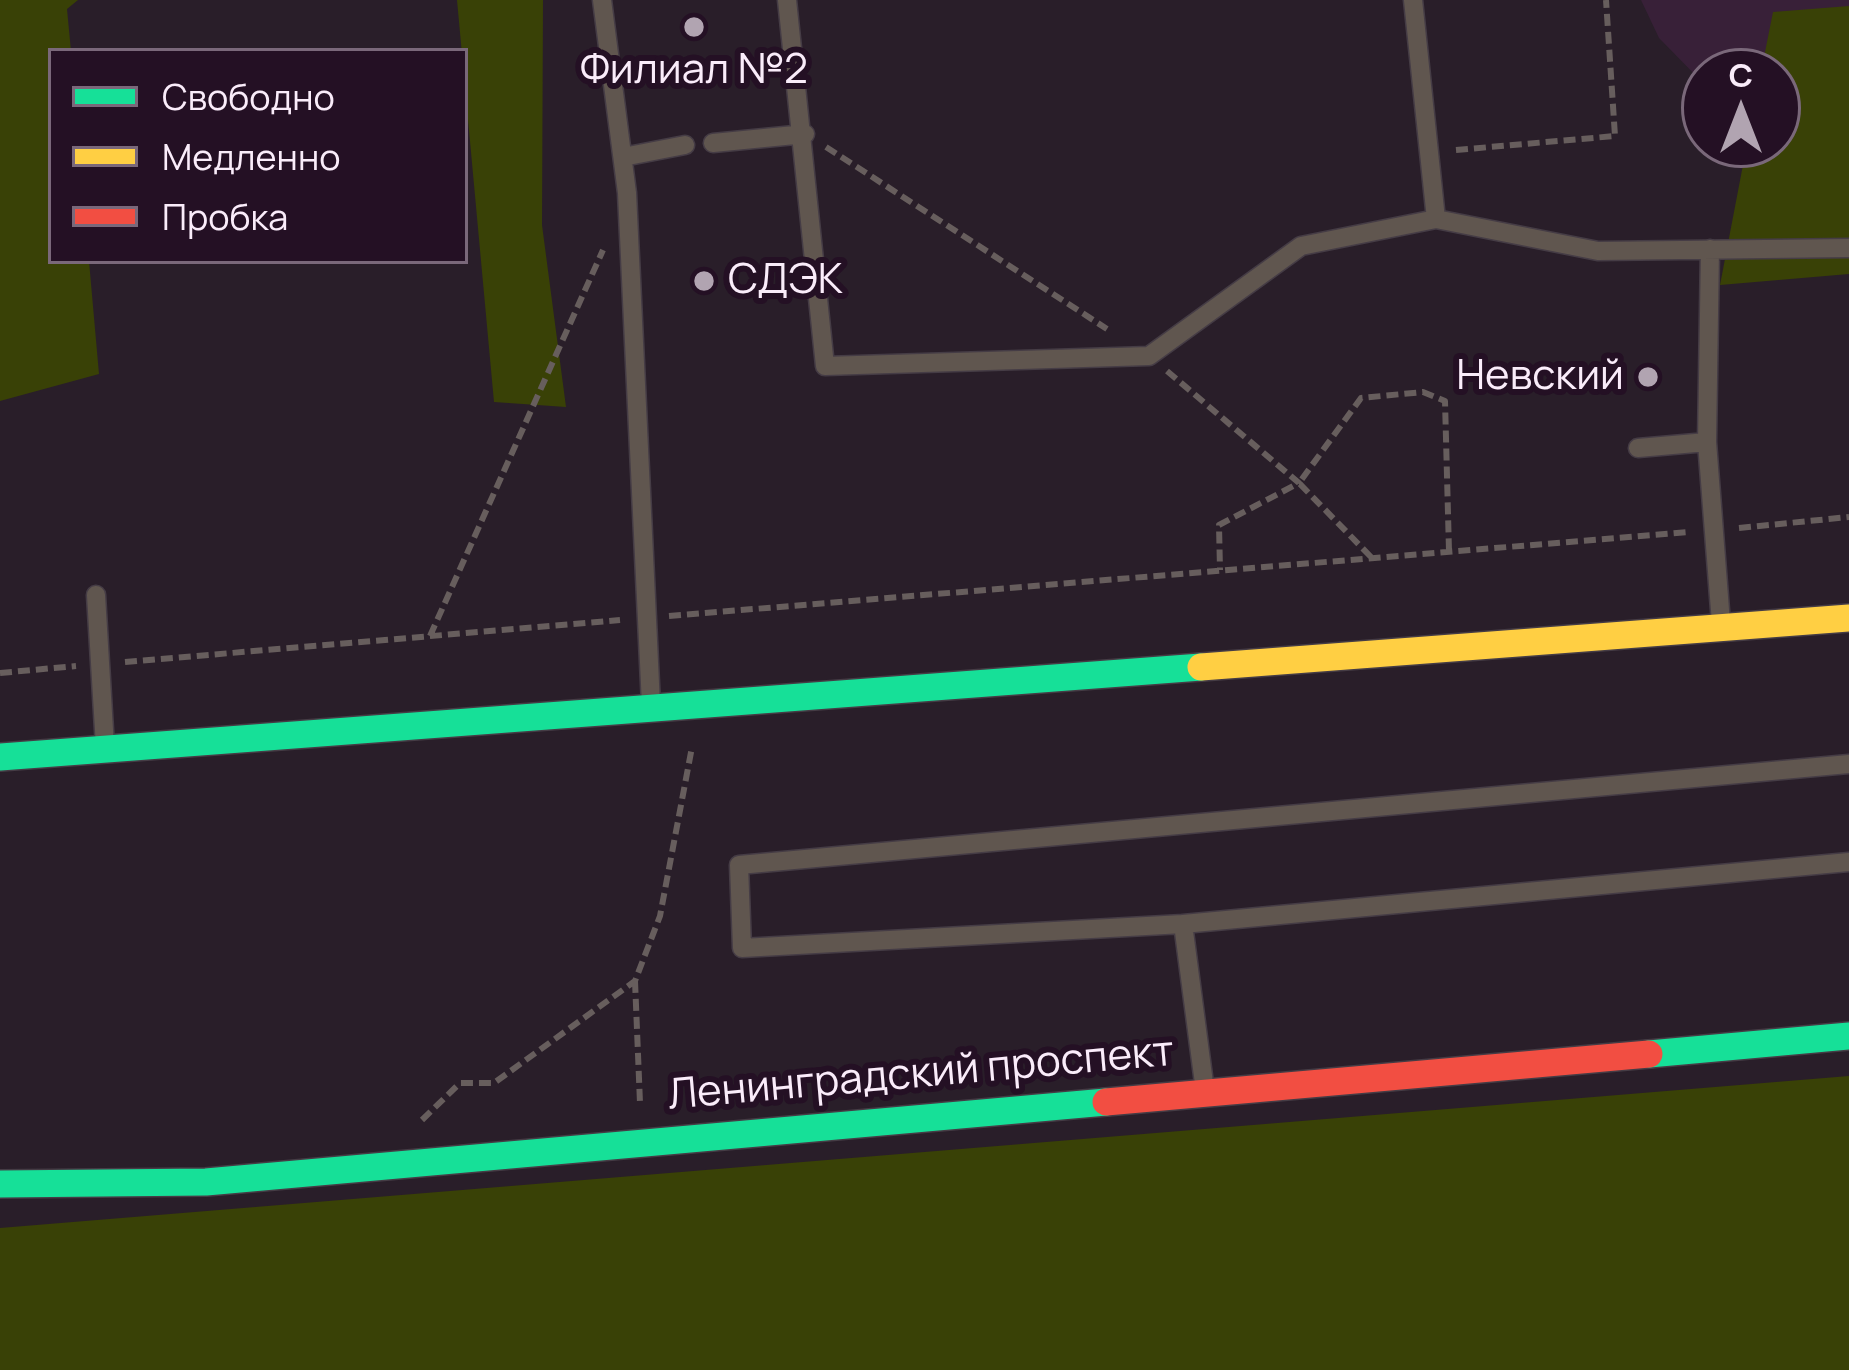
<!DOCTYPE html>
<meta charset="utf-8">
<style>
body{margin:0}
#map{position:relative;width:1849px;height:1370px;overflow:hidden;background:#291e29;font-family:Manrope,sans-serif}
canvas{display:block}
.legend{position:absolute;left:48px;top:48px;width:420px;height:216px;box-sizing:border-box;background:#241024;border:3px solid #7a687a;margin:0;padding:15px 21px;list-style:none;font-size:36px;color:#faecfa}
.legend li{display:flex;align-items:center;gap:24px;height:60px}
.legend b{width:60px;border:3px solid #7a687a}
.north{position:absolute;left:1681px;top:48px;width:120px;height:120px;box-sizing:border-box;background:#241024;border:3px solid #7a687a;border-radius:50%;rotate:0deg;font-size:33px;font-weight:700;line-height:48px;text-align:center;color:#faecfa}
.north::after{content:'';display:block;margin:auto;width:42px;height:54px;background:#b1a4b1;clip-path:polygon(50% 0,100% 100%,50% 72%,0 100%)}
</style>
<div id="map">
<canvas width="1849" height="1370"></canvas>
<ul class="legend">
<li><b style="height:15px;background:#16e098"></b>Свободно</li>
<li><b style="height:15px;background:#ffcf43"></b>Медленно</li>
<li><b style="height:15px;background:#f24e42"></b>Пробка</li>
</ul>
<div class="north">С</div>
</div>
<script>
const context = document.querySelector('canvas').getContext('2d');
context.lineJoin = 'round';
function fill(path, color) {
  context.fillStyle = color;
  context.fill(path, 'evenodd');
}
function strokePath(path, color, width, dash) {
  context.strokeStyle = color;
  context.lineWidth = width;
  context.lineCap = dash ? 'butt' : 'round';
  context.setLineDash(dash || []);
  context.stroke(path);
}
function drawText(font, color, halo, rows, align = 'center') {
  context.font = font + ' Manrope,sans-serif';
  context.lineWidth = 12;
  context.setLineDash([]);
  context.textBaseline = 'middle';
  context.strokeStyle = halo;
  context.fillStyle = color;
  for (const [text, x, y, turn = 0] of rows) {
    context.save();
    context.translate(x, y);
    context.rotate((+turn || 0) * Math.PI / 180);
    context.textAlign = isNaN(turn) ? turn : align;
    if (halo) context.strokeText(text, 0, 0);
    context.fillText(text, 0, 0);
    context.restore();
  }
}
const built = new Path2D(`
 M1641,0H1849V94L1777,72H1705V85L1659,38Z`);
const green = new Path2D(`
 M0,0H78L67,9L71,51H51V261H89L99,374L0,401Z
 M457,0H543L542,225L566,407L494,402Z
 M1849,6V274L1720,285L1747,144H1777V72H1761L1773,12Z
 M1849,1076V1370H0V1228Z`);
const path = new Path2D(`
 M826,147L1107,329
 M1456,150L1615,136L1606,0
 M1167,371L1299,483L1219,525L1220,570
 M1739,528L1849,517
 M1371,557L1299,483L1361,398L1423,392L1445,401L1449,551
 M669,616L1690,532
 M430,636L603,250
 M125,662L620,620
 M0,673L76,666
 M635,981L640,1103
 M422,1120L460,1083H494L635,981L660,916L692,747`);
const lane = new Path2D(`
 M602,0L627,193L651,705
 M787,0L825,366L1149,356L1301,246L1436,219L1598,251L1849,248
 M1413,0L1436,219
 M713,143L805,134
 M623,157L685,145
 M1710,249L1707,442L1721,623
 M1638,448L1707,442
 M96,595L105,747
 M1183,924L742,948L739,865L1849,764
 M1205,1091L1183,924L1849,862`);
const fast = new Path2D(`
 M0,757L1201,667
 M1649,1054L1849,1036
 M0,1184L206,1182L1106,1102`);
const slow = new Path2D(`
 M1201,667L1849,618`);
const jam = new Path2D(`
 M1106,1102L1649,1054`);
const markers = [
 [694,27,12,"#b1a4b1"],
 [704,281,12,"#b1a4b1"],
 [1648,377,12,"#b1a4b1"]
];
const poiNames = [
 ["Филиал №2",694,71],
 ["СДЭК",728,281,"left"],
 ["Невский",1624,377,"right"]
];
const streetNames = [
 ["Ленинградский проспект",921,1075,-5]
];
fill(built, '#382038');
fill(green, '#394106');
strokePath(lane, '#453c45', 21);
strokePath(fast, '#453c45', 30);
strokePath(slow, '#453c45', 30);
strokePath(jam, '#453c45', 30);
strokePath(path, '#675e5d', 6, [12, 6]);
strokePath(lane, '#60564f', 18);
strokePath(fast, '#16e098', 27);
strokePath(slow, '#ffcf43', 27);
strokePath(jam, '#f24e42', 27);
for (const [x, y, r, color] of markers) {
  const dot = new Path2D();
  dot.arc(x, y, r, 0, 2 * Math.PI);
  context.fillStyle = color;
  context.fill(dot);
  strokePath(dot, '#241024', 4.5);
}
drawText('42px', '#faecfa', '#241024', poiNames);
drawText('42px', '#faecfa', '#241024', streetNames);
</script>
